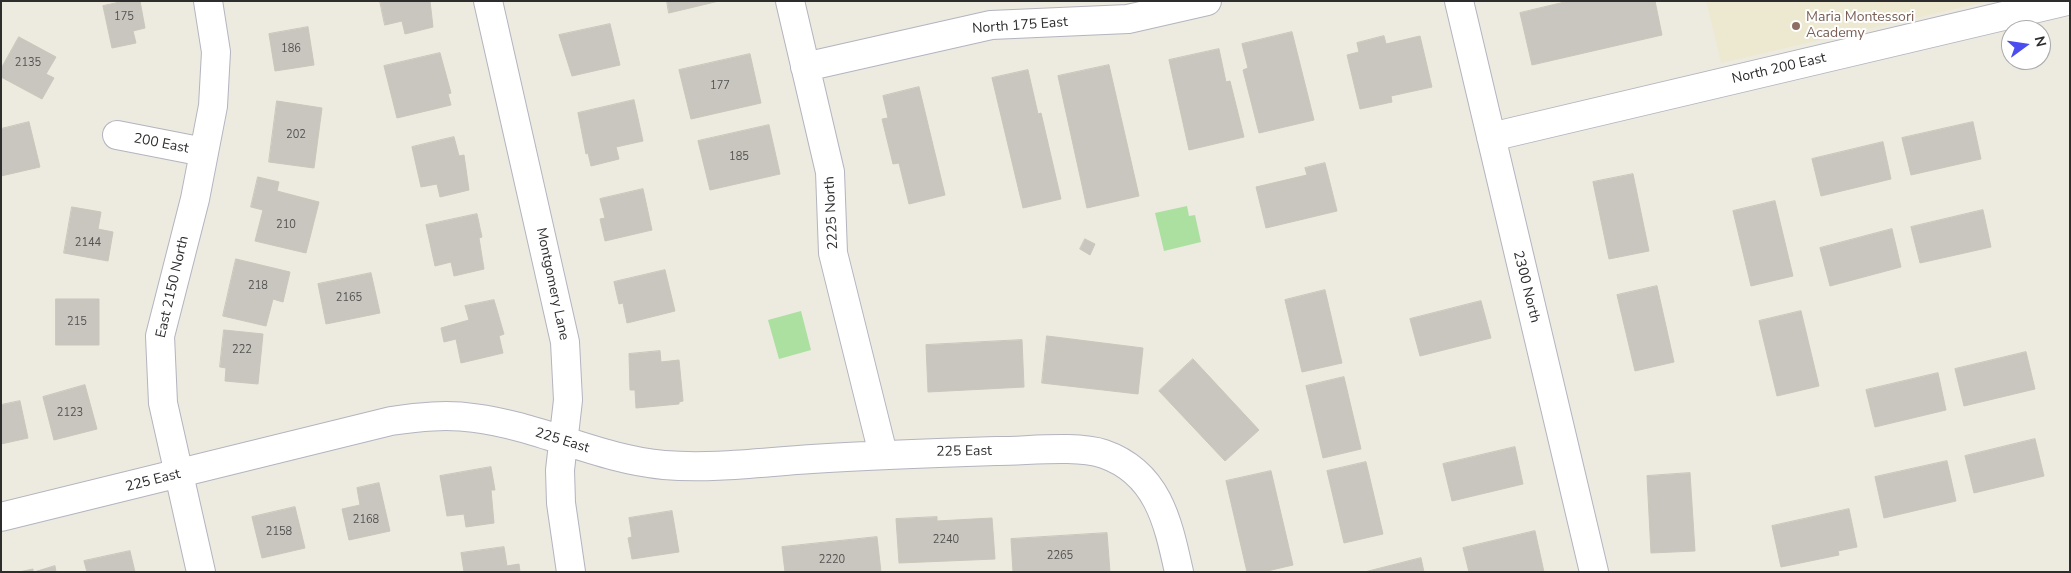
<!DOCTYPE html>
<style>
body{margin:0}
#map{position:relative;width:2071px;height:573px;overflow:hidden;background:#edeae0;font-family:"Nunito Sans",sans-serif}
canvas{display:block}
.frame{position:absolute;inset:0;border:2px solid #2d2d2d;pointer-events:none}
.north{position:absolute;left:2001px;top:20px;width:50px;height:50px;box-sizing:border-box;background:#fff;border:1px solid #ababab;border-radius:50%;rotate:76deg;font-size:14px;font-weight:700;line-height:20px;text-align:center;color:#2d2d2d}
.north::after{content:'';display:block;margin:auto;width:18px;height:22px;background:#4b4df0;clip-path:polygon(50% 0,100% 100%,50% 72%,0 100%)}
</style>
<div id="map">
<canvas width="2071" height="573"></canvas>
<div class="frame"></div>
<div class="north">N</div>
</div>
<script>
const context = document.querySelector('canvas').getContext('2d');
context.lineJoin = 'round';
function fill(path, color) {
  context.fillStyle = color;
  context.fill(path, 'evenodd');
}
function strokePath(path, color, width, dash) {
  context.strokeStyle = color;
  context.lineWidth = width;
  context.lineCap = dash ? 'butt' : 'round';
  context.setLineDash(dash || []);
  context.stroke(path);
}
function drawText(font, color, halo, rows, align = 'center') {
  context.font = font + ' "Nunito Sans",sans-serif';
  context.lineWidth = 4;
  context.setLineDash([]);
  context.textBaseline = 'middle';
  context.strokeStyle = halo;
  context.fillStyle = color;
  for (const [text, x, y, turn = 0] of rows) {
    context.save();
    context.translate(x, y);
    context.rotate((+turn || 0) * Math.PI / 180);
    context.textAlign = isNaN(turn) ? turn : align;
    if (halo) context.strokeText(text, 0, 0);
    context.fillText(text, 0, 0);
    context.restore();
  }
}
const education = new Path2D(`
 M1706,1H1989L1721,63Z`);
const green = new Path2D(`
 M1187,206L1189,216L1195,215L1201,242L1164,251L1155,213Z
 M801,311L811,350L779,359L768,320Z`);
const building = new Path2D(`
 M125,1H140L145,28L133,31L136,43L112,48L103,6Z
 M380,1H430L433,27L405,34L402,21L385,25Z
 M667,1H719L669,13Z
 M1569,1H1655L1662,35L1532,65L1520,13Z
 M610,24L620,65L572,76L559,35Z
 M308,27L314,65L275,71L269,34Z
 M1292,32L1314,120L1259,133L1243,70L1248,68L1242,44Z
 M1384,36L1386,44L1420,36L1432,87L1391,96L1392,102L1360,109L1347,55L1359,52L1357,43Z
 M19,37L56,57L46,74L54,78L42,99L1,77V69Z
 M1219,49L1226,82L1230,81L1244,137L1189,150L1169,60Z
 M440,53L451,93L448,94L451,105L397,118L384,66Z
 M750,54L761,103L691,119L679,70Z
 M1109,65L1139,196L1087,208L1058,76Z
 M1028,70L1038,114L1041,113L1061,199L1023,208L992,78Z
 M919,87L945,195L909,204L899,163L893,164L882,119L888,118L883,96Z
 M634,100L643,141L616,147L619,159L591,166L588,153L586,154L578,113Z
 M277,101L322,108L314,168L269,162Z
 M29,122L40,167L1,176V129Z
 M1973,122L1981,159L1911,175L1902,138Z
 M769,125L780,174L710,190L698,141Z
 M454,137L459,156L464,155L469,190L440,197L437,184L421,187L412,147Z
 M1883,142L1891,179L1821,196L1812,159Z
 M1325,163L1337,211L1266,228L1256,187L1307,175L1305,168Z
 M1633,174L1649,251L1609,259L1593,182Z
 M258,177L279,182L277,191L319,202L306,253L255,241L263,210L251,207Z
 M643,189L652,230L605,241L600,219L605,218L600,199Z
 M1775,201L1793,276L1751,286L1733,211Z
 M72,207L101,212L98,229L113,232L108,261L64,253Z
 M1983,210L1991,247L1920,263L1911,227Z
 M477,214L482,237L479,238L484,269L454,276L451,262L435,266L426,225Z
 M1892,229L1901,267L1830,286L1820,248Z
 M1085,239L1095,244L1090,255L1080,249Z
 M236,259L290,272L283,302L273,299L266,326L223,316Z
 M665,270L675,311L627,323L623,303L619,304L614,282Z
 M371,273L380,313L326,324L318,284Z
 M1657,286L1674,362L1635,371L1617,295Z
 M1325,290L1342,363L1302,372L1285,300Z
 M56,299H99V345H56Z
 M494,300L504,334L499,336L503,353L461,363L456,339L444,342L441,328L469,320L465,306Z
 M1481,301L1491,338L1420,356L1410,319Z
 M1801,311L1819,386L1777,396L1759,321Z
 M224,330L263,334L258,384L225,381L226,368L220,367Z
 M1047,336L1143,348L1138,394L1042,383Z
 M1022,340L1024,387L928,392L926,345Z
 M660,351L661,362L679,360L683,401L679,402V404L636,408L635,390H630L629,354Z
 M2026,352L2035,389L1964,406L1955,369Z
 M1193,359L1259,430L1225,461L1159,391Z
 M1938,373L1946,410L1875,427L1866,390Z
 M1344,377L1361,449L1323,458L1306,386Z
 M85,385L97,429L54,440L43,397Z
 M20,401L28,438L1,444V405Z
 M2035,439L2044,476L1974,493L1965,456Z
 M1515,447L1523,484L1452,501L1443,464Z
 M1947,461L1956,501L1884,518L1875,477Z
 M1366,462L1383,534L1344,543L1327,471Z
 M491,467L495,490H491L494,523L466,527L464,514L447,516L440,476Z
 M1271,471L1293,565L1263,572H1247L1226,481Z
 M1690,473L1695,551L1651,553L1647,476Z
 M379,483L390,531L349,540L342,509L360,505L357,488Z
 M295,507L305,548L262,558L252,517Z
 M1849,509L1857,547L1838,551L1839,555L1781,567L1772,526Z
 M672,511L679,552L632,559L628,538L632,537L629,518Z
 M937,517V521L992,518L995,559L899,563L896,519Z
 M1535,531L1544,572H1469L1463,548Z
 M1107,533L1110,572H1013L1011,539Z
 M877,537L881,572H785L782,547Z
 M504,547L507,566L519,564L520,572H464L461,553Z
 M130,551L135,572H87L84,561Z
 M1421,558L1424,572H1365Z
 M55,566L56,572H19L33,569V572Z`);
const minor = new Path2D(`
 M488,1L565,342L568,400L560,470L561,503L571,572
 M790,1L830,172L833,253L883,454
 M1459,1L1594,572
 M805,67L991,25L1128,19L1207,1
 M117,135L204,152
 M1491,137L2067,1
 M1,517L391,421C419,417 446,414 474,418C539,426 598,459 664,465C713,469 763,462 812,459C874,455 937,453 999,451C1028,451 1077,445 1104,454C1158,473 1168,522 1179,572
 M201,572L163,403L160,336L195,199L213,106L216,52L208,1`);
const markers = [
 [1796,26,5,"#8d6e63"]
];
const numberNames = [
 ["175",124,17],
 ["186",291,49],
 ["2135",28,63],
 ["177",720,86],
 ["202",296,135],
 ["185",739,157],
 ["210",286,225],
 ["2144",88,243],
 ["218",258,286],
 ["2165",349,298],
 ["215",77,322],
 ["222",242,350],
 ["2123",70,413],
 ["2168",366,520],
 ["2158",279,532],
 ["2240",946,540],
 ["2265",1060,556],
 ["2220",832,560]
];
const educationNames = [
 ["Maria Montessori",1806,18],
 ["Academy",1806,34]
];
const streetNames = [
 ["North 175 East",1020,26,-4],
 ["North 200 East",1779,69,-13],
 ["200 East",161,144,11],
 ["2225 North",832,213,-93],
 ["Montgomery Lane",552,284,78],
 ["East 2150 North",173,287,-77],
 ["2300 North",1526,287,76],
 ["225 East",562,441,17],
 ["225 East",964,452,-1],
 ["225 East",153,481,-14]
];
fill(education, '#ede9d1');
fill(green, '#abe0a0');
fill(building, '#c9c6bf');
strokePath(building, '#c9c6ba', 1);
strokePath(minor, '#b3b4bf', 30);
strokePath(minor, '#fff', 28);
for (const [x, y, r, color] of markers) {
  const dot = new Path2D();
  dot.arc(x, y, r, 0, 2 * Math.PI);
  context.fillStyle = color;
  context.fill(dot);
  strokePath(dot, '#fff', 2);
}
drawText('11px', '#545352', null, numberNames);
drawText('14px', '#785e54', '#fff', educationNames, 'left');
drawText('14px', '#2d2d2d', '#fff', streetNames);
</script>
